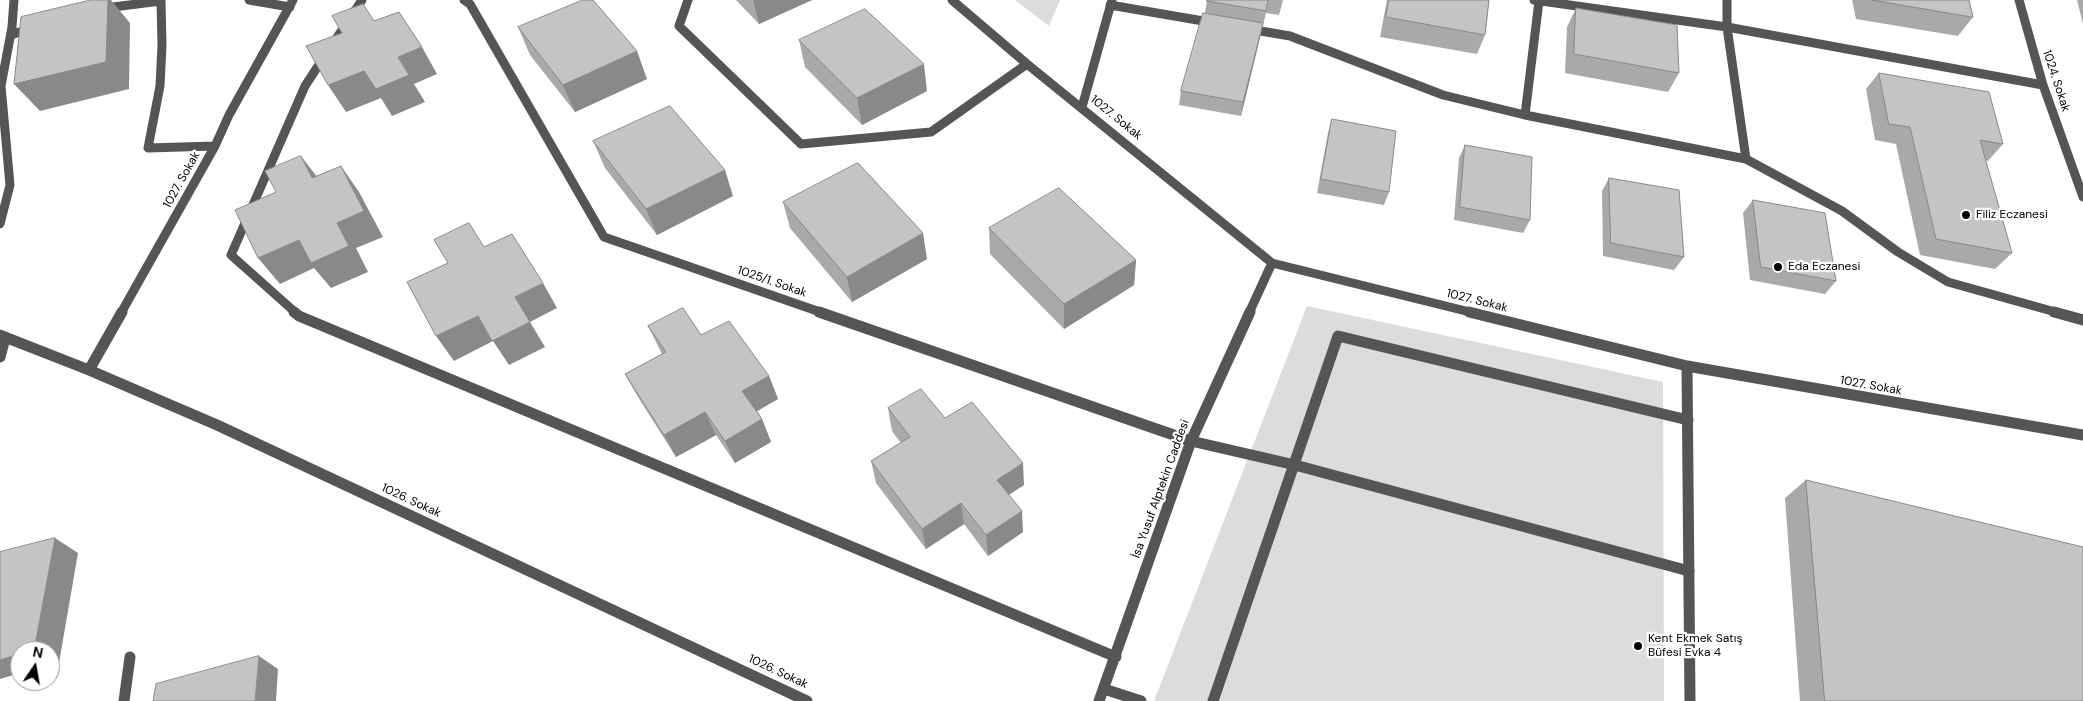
<!DOCTYPE html>
<meta charset="utf-8">
<style>
body{margin:0}
#map{position:relative;width:2083px;height:701px;overflow:hidden;background:#fff;font-family:"DM Sans",sans-serif}
canvas{display:block}
.north{position:absolute;left:10px;top:641px;width:50px;height:50px;box-sizing:border-box;background:#fff;border:1px solid #999;border-radius:50%;rotate:12deg;font-size:14px;font-weight:700;line-height:20px;text-align:center;color:#000}
.north::after{content:'';display:block;margin:auto;width:18px;height:22px;background:#000;clip-path:polygon(50% 0,100% 100%,50% 72%,0 100%)}
</style>
<div id="map">
<canvas width="2083" height="701"></canvas>
<div class="north">N</div>
</div>
<script>
const context = document.querySelector('canvas').getContext('2d');
context.lineJoin = 'round';
function fill(path, color) {
  context.fillStyle = color;
  context.fill(path, 'evenodd');
}
function strokePath(path, color, width, dash) {
  context.strokeStyle = color;
  context.lineWidth = width;
  context.lineCap = dash ? 'butt' : 'round';
  context.setLineDash(dash || []);
  context.stroke(path);
}
function drawText(font, color, halo, rows, align = 'center') {
  context.font = font + ' "DM Sans",sans-serif';
  context.lineWidth = 4.5;
  context.setLineDash([]);
  context.textBaseline = 'middle';
  context.strokeStyle = halo;
  context.fillStyle = color;
  for (const [text, x, y, turn = 0] of rows) {
    context.save();
    context.translate(x, y);
    context.rotate((+turn || 0) * Math.PI / 180);
    context.textAlign = isNaN(turn) ? turn : align;
    if (halo) context.strokeText(text, 0, 0);
    context.fillText(text, 0, 0);
    context.restore();
  }
}
const green = new Path2D(`
 M1015,0H1060L1049,26Z
 M1307,306L1663,382L1664,701H1154Z`);
const serviceFar1 = new Path2D(`
 M464,0L470,4L604,237L823,313
 M332,45L362,0
 M296,313L231,255L305,86L324,57`);
const service = new Path2D(`
 M294,312L299,316L1116,657
 M819,312L1191,441L1295,465L1689,571
 M0,357L5,338
 M1104,689L1141,701
 M124,701L130,657
 M1213,701L1338,336L1688,420`);
const minorFar1 = new Path2D(`
 M249,0L290,7
 M688,0L679,26L801,144L931,132L1027,64
 M952,0L1027,64L1272,263L1474,313
 M1534,0L1727,27L2043,85
 M1727,0V27L1746,159
 M2019,0L2043,85L2083,197
 M1110,5L1215,23
 M105,8L161,1L162,45L160,86L148,148L215,146
 M1249,29L1290,36L1443,95L1525,115L1746,159L1842,211L1898,252L1948,282L2059,313
 M11,35L31,28
 M1082,107L1112,0
 M1525,115L1539,1
 M0,224L10,185L1,86L12,27L14,0
 M121,313L215,146L229,115L293,0
 M1249,313L1272,263`);
const minor = new Path2D(`
 M1469,312L1687,366L2083,435
 M2054,312L2083,320
 M0,335L89,370L217,425L807,701
 M1687,366L1690,701
 M89,370L122,312
 M1099,701L1191,441L1250,312`);
const wall = new Path2D(`
 M736,0H812L759,24Z
 M1207,0H1283L1279,15L1266,13L1241,116L1179,105L1181,91L1205,13Z
 M1387,0H1489L1485,35L1477,54L1380,37Z
 M1852,0H1969L1973,17L1958,36L1856,19Z
 M2077,0H2083V24Z
 M1576,8L1679,73L1668,92L1565,73L1567,27Z
 M518,27L647,79L575,112L530,55Z
 M799,40L927,91L862,125L805,67Z
 M1879,73L2003,144L1988,161L1985,160L2012,253L1995,269L1920,255L1896,144L1875,140L1866,89Z
 M1332,119L1389,192L1384,205L1317,193L1328,133Z
 M593,141L733,196L657,235L605,168Z
 M1465,145L1530,220L1523,233L1454,220L1459,158Z
 M1609,178L1684,257L1674,270L1603,256L1602,191Z
 M1753,200L1836,281L1825,294L1750,280L1743,213Z
 M783,202L927,259L852,302L790,228Z
 M989,228L1136,260L1134,285L1064,329L990,254Z
 M648,326L701,335L769,376L778,399L757,411L762,419L771,442L735,463L716,435L676,457L638,397L625,374L662,354Z
 M888,408L945,418L1024,485L1009,495L1023,532L988,556L964,524L926,549L876,483L871,461L901,443L892,431Z
 M1806,480L2083,701H1800L1785,498Z`);
const shadedWall = new Path2D(`
 M108,0H111L130,23L129,89L40,111L14,84Z
 M753,0H812L759,24Z
 M1263,23L1260,37L1241,116L1243,102Z
 M422,47L437,74L414,84L425,102L392,116L381,98L346,112L328,85Z
 M637,51L647,79L575,112L563,85Z
 M924,64L927,91L862,125L857,98Z
 M301,156L321,182L312,178Z
 M341,166L359,192L383,237L356,248L368,272L331,288L314,268L280,284L258,258Z
 M725,170L733,196L657,235L646,209Z
 M923,233L927,259L852,302L847,277Z
 M1136,260L1134,285L1064,329V304Z
 M543,283L557,308L530,322L545,347L509,365L493,341L454,361L436,336Z
 M769,376L778,399L752,414L742,391Z
 M705,412L716,435L676,457L664,435Z
 M762,419L771,442L735,463L725,441Z
 M1023,463L1024,485L998,501L997,480Z
 M961,503L964,524L926,549L922,529Z
 M1022,511L1023,532L988,556L986,535Z
 M55,538L78,553L59,663L50,665V651H32Z
 M20,654V673L0,679V660Z
 M259,656L278,669L276,701H255Z`);
const building = new Path2D(`
 M91,0H108L106,62L14,84L21,17Z
 M583,0H593L637,51L563,85L518,27Z
 M1207,0H1268L1266,11L1207,1Z
 M1389,0H1489L1485,35L1386,17Z
 M1872,0H1969L1973,17Z
 M363,4L374,21L399,12L422,47L398,57L409,75L376,89L364,71L328,85L306,46L342,33L332,16Z
 M1576,8L1677,25L1679,73L1574,54Z
 M865,9L924,64L857,98L799,40Z
 M1203,13L1263,23L1243,102L1181,91Z
 M1879,73L1989,92L2003,144L1980,140L2012,253L1936,239L1910,127L1889,124Z
 M670,106L725,170L646,209L593,141Z
 M1332,119L1396,131L1389,192L1321,179Z
 M1465,145L1532,157L1530,220L1460,207Z
 M301,156L312,178L341,166L364,211L337,223L349,246L311,263L299,240L258,258L235,210L276,192L265,171Z
 M858,163L923,233L847,277L783,202Z
 M1609,178L1679,190L1684,257L1611,243Z
 M1059,188L1136,260L1064,304L989,228Z
 M1753,200L1825,213L1836,281L1761,267Z
 M469,223L484,247L512,234L543,283L515,297L530,322L492,341L478,316L436,336L407,282L448,263L434,240Z
 M683,308L701,335L729,321L769,376L742,391L762,419L725,441L705,412L664,435L625,374L666,352L648,326Z
 M921,389L945,418L972,402L1023,463L997,480L1022,511L986,535L961,503L922,529L871,461L910,437L888,408Z
 M1806,480L2083,547V701H1825Z
 M55,538L34,651H20V654L0,660V552Z
 M259,656L255,701H153L156,684Z`);
const markers = [
 [1966,215,5,"#000"],
 [1778,267,5,"#000"],
 [1638,646,5,"#000"]
];
const streetNames = [
 ["1024. Sokak",2056,81,72],
 ["1027. Sokak",1116,118,39],
 ["1027. Sokak",182,180,-61],
 ["1025/1. Sokak",772,282,19],
 ["1027. Sokak",1477,301,14],
 ["1027. Sokak",1871,386,10],
 ["İsa Yusuf Alptekin Caddesi",1161,489,-70],
 ["1026. Sokak",411,501,25],
 ["1026. Sokak",778,672,25]
];
const poiNames = [
 ["Filiz Eczanesi",1976,215],
 ["Eda Eczanesi",1788,267],
 ["Kent Ekmek Satış",1648,639],
 ["Büfesi Evka 4",1648,653]
];
fill(green, '#dcdcdc');
strokePath(serviceFar1, '#555', 9);
strokePath(service, '#555', 11);
strokePath(minorFar1, '#555', 9);
strokePath(minor, '#555', 11);
fill(wall, '#a9a9a9');
fill(shadedWall, '#898989');
fill(building, '#c4c4c4');
strokePath(building, '#898989', 1);
for (const [x, y, r, color] of markers) {
  const dot = new Path2D();
  dot.arc(x, y, r, 0, 2 * Math.PI);
  context.fillStyle = color;
  context.fill(dot);
  strokePath(dot, '#fff', 2);
}
drawText('12px', '#000', '#fff', streetNames);
drawText('12px', '#000', '#fff', poiNames, 'left');
</script>
